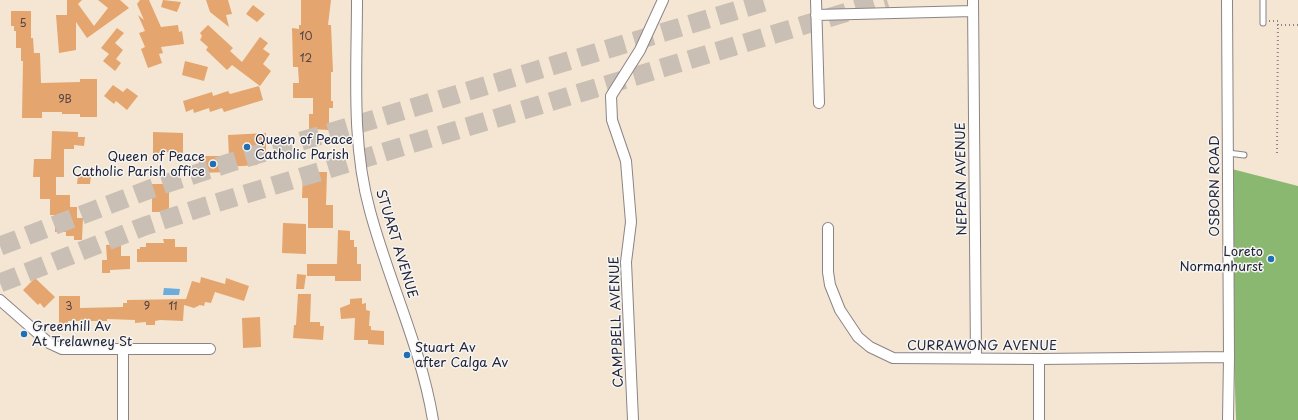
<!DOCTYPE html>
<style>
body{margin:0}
canvas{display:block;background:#f4e6d2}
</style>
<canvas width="1298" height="420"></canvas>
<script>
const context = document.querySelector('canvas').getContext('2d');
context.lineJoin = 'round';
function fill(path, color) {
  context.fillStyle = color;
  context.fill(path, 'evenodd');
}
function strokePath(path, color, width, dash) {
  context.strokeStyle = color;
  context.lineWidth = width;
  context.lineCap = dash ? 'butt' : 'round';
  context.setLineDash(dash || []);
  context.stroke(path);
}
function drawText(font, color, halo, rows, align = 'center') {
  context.font = font + ' "Playpen Sans",sans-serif';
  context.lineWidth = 3;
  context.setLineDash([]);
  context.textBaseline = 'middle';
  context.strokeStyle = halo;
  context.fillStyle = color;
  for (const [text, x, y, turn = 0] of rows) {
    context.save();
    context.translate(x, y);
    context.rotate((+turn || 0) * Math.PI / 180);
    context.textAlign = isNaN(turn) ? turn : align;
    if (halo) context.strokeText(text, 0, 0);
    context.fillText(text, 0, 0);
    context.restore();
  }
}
const forest = new Path2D(`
 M1228,168L1298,186V420H1236Z`);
const water = new Path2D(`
 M164,288L180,289L179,295H163Z`);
const building = new Path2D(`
 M67,0H82L78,4L94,26L108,8L98,0H120L129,8L87,38L76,22V50L59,53L56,15H67Z
 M140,0H149L161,27L178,25L179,32L182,31L184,44L161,47L163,53L159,54L162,63L148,68L141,49L145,47L139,33L145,31L138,15L144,20L137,4Z
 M163,0L181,2L177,12L161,7Z
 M206,0H228L232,14L226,15L229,27L210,12Z
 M301,0H331L328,25H331L333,72H331V101H333V108H329V130L309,129V114H313V98H293V83H299L298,67H293L292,28L299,29V25H301Z
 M253,5L265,14L257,22L246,14Z
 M11,11H31V38H33L34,53H40L41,83L80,82V79H97V117H80V114H62V112H42V118H22L23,61H21V48H16V31H14V26H11Z
 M208,25L233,48L230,51L242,62L260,37L268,43L263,49L270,54L263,64L271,71L260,86L232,65L227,70L206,50L208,47L200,40L202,36L200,33Z
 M117,28L124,33L115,43L123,50L116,59L121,63L115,71L103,61L109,54L101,48Z
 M185,61L208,67L204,81L182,75Z
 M113,85L123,92L127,88L138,96L127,110L116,101L114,104L104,96Z
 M259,86L263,100L224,112L222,108L210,112L209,108L194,113L193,109L186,112L183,101L212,92L213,96L228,91L230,94Z
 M52,131L78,132V137H85L84,146L74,145V149H64V177H56V195H70V207H77V218H83L82,240H74V236H66V232H55V215H50V199H40V177H33L34,159H51Z
 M153,132L183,133V153L162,152V158H153Z
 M266,133V159H259L257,165L227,167L228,172L199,173V156H229L228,135Z
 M303,172H327L326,205H333V228H308V198H302Z
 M78,175H91L90,184H77Z
 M152,184H169V212H152Z
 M283,223L306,224V254L282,253Z
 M338,230L350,231V240H354V247H357V264H361V281H335V276H307V264H337Z
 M163,239H175V247H187V262H137V249H140V247H146V243H164Z
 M121,244V256H130V269L110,270V273H102V260H107L106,245Z
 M297,274L306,275L304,289H296Z
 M201,277L225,284L226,278L249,286L244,301L215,292L211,303L205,302L204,306L200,305L194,308L184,305L183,321L160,320L155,321V325H146V322L135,323V320L107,319V321H68V325H59V296H80V308L123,307V303H127V300L186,299L192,281L200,283Z
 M35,278L55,297L44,308L40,303L38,305L23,290Z
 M298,294H311L310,322H320V326H324L323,340L293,338L294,325H296Z
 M362,298V304L366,303V310L370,311L369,326H371V330L384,331V345L368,344V340H354L355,318L341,319L340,308L350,304V299Z
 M260,317L261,347L243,348L242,318Z`);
const motorwayTunnel = new Path2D(`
 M0,246L153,188L232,162L771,0
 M0,283L145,226L206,206L887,0`);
const path = new Path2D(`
 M1269,21H1278L1277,154
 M1277,25H1298`);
const service = new Path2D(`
 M1263,23V0
 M1228,153L1244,155`);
const minor = new Path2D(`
 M357,0C357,70 351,143 370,211C389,282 421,347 433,420
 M816,0L819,103
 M973,0L976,358
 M1227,0L1229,357L1228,420
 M816,15L973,11
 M828,228V272L830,285L840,310L858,337L870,347L893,358L1039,359L1229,357
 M0,300L49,343L62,349H210
 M123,349V420
 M1039,359V420
 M633,420L626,262L631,222L626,161L612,120L611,96L640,50L663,0`);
const markers = [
 [247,147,4,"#1f6fb2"],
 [213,164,4,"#1f6fb2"],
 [1271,259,4,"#1f6fb2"],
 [24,334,4,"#1f6fb2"],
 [407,355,4,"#1f6fb2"]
];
const numberNames = [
 ["5",23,24],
 ["10",306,37],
 ["12",306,59],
 ["9B",65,100],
 ["3",69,307],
 ["9",147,307],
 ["11",173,307]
];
const poiNames = [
 ["Queen of Peace",255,140],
 ["Catholic Parish",255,155],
 ["Queen of Peace",205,157,"right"],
 ["Catholic Parish office",205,172,"right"],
 ["Loreto",1263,252,"right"],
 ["Normanhurst",1263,267,"right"],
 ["Greenhill Av",32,327],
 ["At Trelawney St",32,342],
 ["Stuart Av",415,348],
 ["after Calga Av",415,363]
];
const streetNames = [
 ["NEPEAN AVENUE",962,179,-91],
 ["OSBORN ROAD",1215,186,-90],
 ["STUART AVENUE",396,244,73],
 ["CAMPBELL AVENUE",617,322,-92],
 ["CURRAWONG AVENUE",982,346]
];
fill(forest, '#8ab871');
fill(water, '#6bacdf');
fill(building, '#e5a56e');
strokePath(motorwayTunnel, '#cabfb4', 19, [19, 10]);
strokePath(service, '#8b8486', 7);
strokePath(minor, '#8b8486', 12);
strokePath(path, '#8b8486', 2, [1, 3]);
strokePath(service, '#fff', 5);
strokePath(minor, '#fff', 10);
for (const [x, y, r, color] of markers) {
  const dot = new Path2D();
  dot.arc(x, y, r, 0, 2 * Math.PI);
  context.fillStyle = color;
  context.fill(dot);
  strokePath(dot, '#f6f6f2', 1.5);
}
drawText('11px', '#534348', null, numberNames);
drawText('13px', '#22223b', '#f6f6f2', poiNames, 'left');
drawText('13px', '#22223b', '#f6f6f2', streetNames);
</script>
